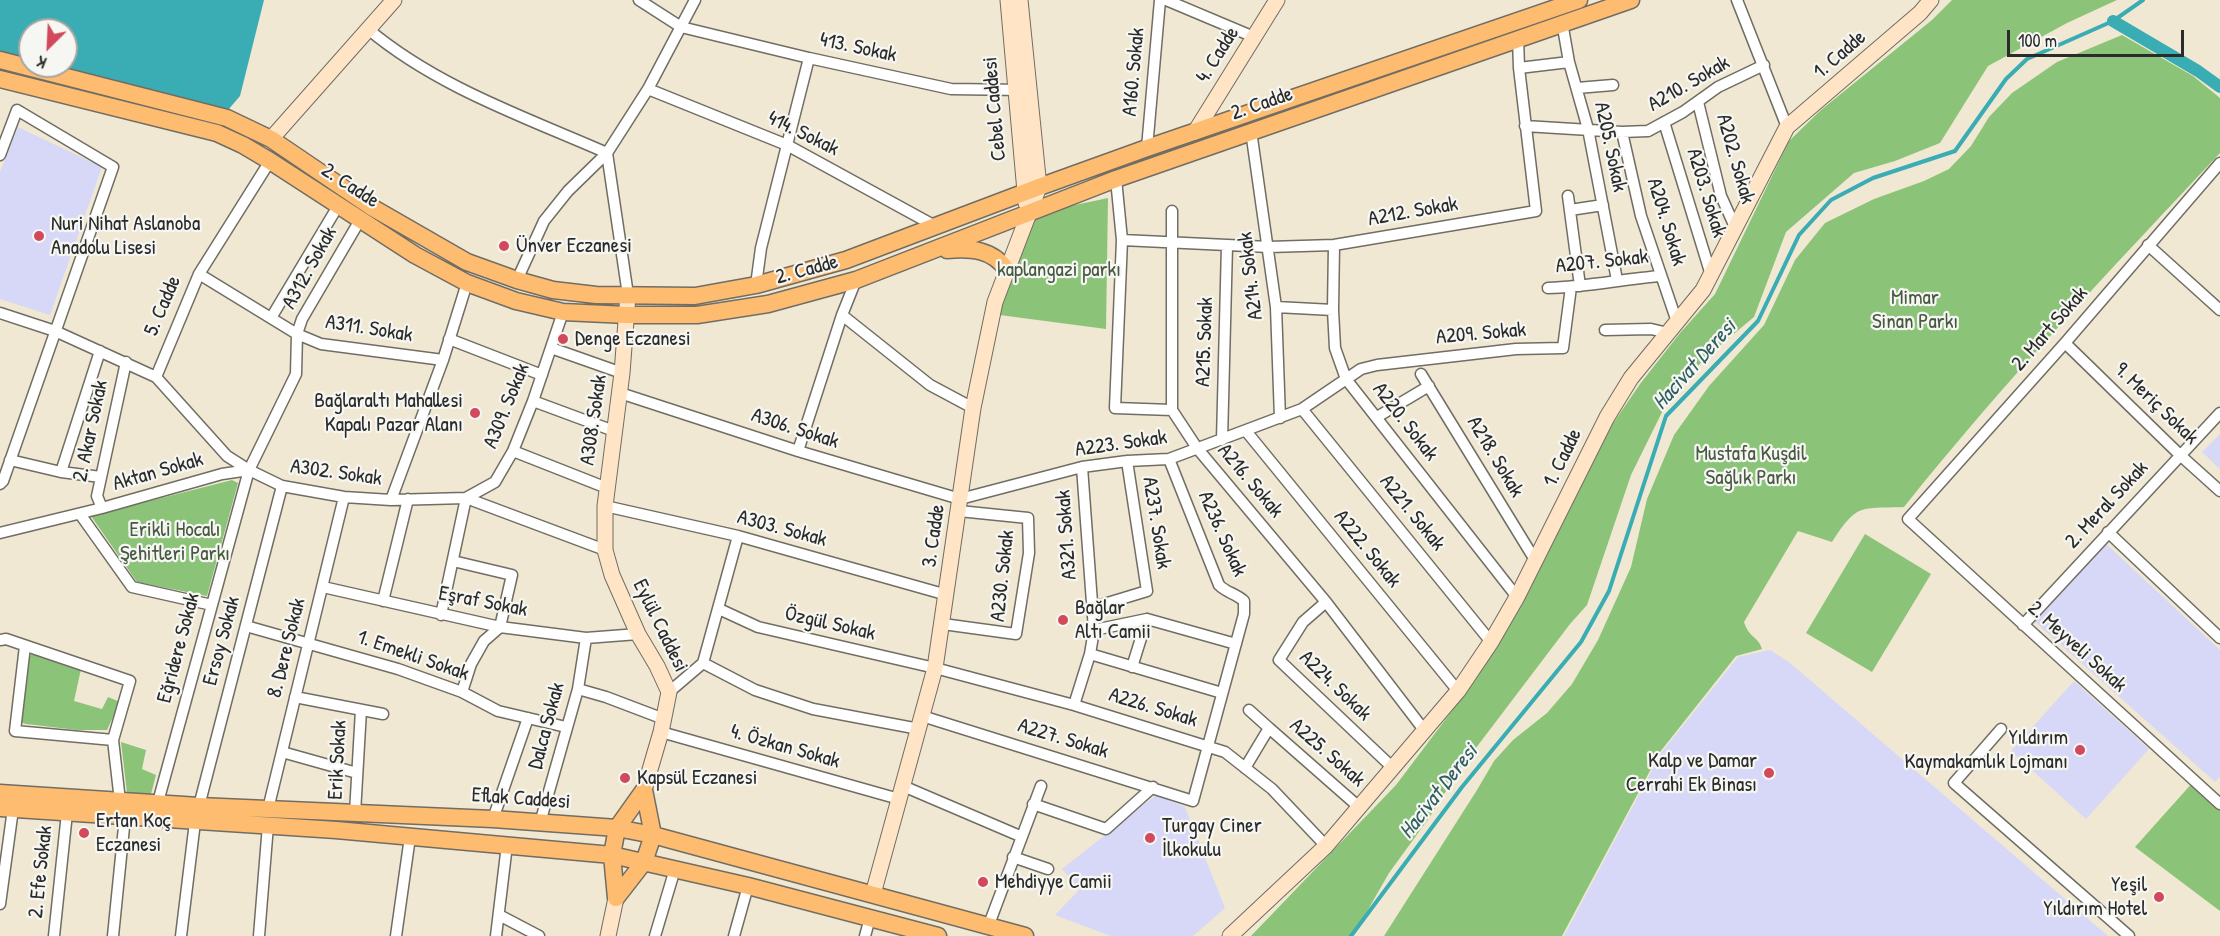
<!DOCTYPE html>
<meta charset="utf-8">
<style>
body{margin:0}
#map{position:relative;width:2220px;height:936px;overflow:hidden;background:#f0e8d2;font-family:"Patrick Hand",sans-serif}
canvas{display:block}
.north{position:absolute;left:18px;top:18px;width:60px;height:60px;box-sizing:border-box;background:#f6f6f2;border:2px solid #a5a5a2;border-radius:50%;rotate:204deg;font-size:16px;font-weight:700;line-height:24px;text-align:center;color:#2b2b2b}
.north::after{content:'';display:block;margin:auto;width:21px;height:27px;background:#d1495b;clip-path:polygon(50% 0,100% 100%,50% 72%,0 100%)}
.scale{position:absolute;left:2007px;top:30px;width:177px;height:27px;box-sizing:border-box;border:3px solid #2b2b2b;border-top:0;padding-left:8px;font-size:18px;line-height:21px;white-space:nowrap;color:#2b2b2b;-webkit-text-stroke:4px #f6f6f2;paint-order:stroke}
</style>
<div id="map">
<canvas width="2220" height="936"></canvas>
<div class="north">K</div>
<div class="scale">100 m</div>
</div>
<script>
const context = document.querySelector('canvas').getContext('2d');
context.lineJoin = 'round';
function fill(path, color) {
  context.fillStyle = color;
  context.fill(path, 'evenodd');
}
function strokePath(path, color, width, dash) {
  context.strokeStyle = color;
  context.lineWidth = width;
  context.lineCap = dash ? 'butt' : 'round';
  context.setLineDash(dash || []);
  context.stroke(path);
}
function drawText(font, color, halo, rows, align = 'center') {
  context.font = font + ' "Patrick Hand",sans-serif';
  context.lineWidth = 4.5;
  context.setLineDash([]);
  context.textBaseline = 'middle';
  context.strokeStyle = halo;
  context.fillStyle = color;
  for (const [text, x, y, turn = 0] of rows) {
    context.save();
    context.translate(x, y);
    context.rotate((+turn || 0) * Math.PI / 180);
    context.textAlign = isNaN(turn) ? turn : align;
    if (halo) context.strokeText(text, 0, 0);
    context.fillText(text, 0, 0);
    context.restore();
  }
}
const built = new Path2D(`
 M18,127L102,167L50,315L0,299V172Z
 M2220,434V469L2202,452Z
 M2103,541L2220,650V777L2215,782L2033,620Z
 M1770,650L1790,663L2108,936H1564L1661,753L1738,657Z
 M2074,681L2149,749L2086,819L2011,751Z
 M1156,795L1185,807L1225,908L1193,936H1111L1055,915L1080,889L1062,869Z`);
const green = new Path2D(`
 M1952,0H2117L2067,23L1988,66L1940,143L1895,161L1854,173L1786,232L1754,317L1705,358L1666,404L1631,475L1587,605L1570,624L1460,769L1429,818L1389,873L1353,936H1251L1396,785L1476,679L1532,581L1612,425L1640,384L1680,333L1715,294L1789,141L1821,110L1932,20Z
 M2122,35L2193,76L2220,98V153C2112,268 2003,383 1904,507C1860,509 1858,502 1832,542L1798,531L1744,622C1749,638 1758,636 1762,649L1736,656L1660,752L1562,936H1384L1477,790L1494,761L1513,740L1547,713L1572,684L1598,640L1631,567L1647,499L1674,435L1709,386L1764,325L1795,260L1825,223L1874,199L1924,181L1949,169L1971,146L1989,117L2012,93L2057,62Z
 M1108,198L1106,329L992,314L1028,215Z
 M232,480L238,483L207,596L137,582L91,516Z
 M1865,534L1931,574L1872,672L1806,633Z
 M34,652L81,669L74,701L102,709L108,697L120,702L107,730H77L26,724L20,722L27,659Z
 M121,742L146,750L142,769L156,775L151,794L127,793Z
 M2194,781L2220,805V911L2135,847Z`);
const water = new Path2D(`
 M0,0H264L240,96L222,117L0,63ZM30,30H66V66H30Z`);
const stream = new Path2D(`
 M1351,936L1462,787L1581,642L1609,591L1666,416L1758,321L1799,235L1831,200L1873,178L1955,151L2006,79L2027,59L2113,21L2143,0`);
const canal = new Path2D(`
 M2113,21L2198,71L2220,87`);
const minor = new Path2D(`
 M639,0L681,27L809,58L951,89L1022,90
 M1166,0L1254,37
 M1737,0L1787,127
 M1562,22L1569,62L1588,129L1617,280
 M368,29C437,87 525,117 607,153L628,295
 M1519,68L1569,62
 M1577,88L1613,85
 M648,89L787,145L935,226
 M1698,102L1721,196L1735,227
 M1664,122L1711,275
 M1525,126L1622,132L1648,131L1683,112L1718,87L1764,65
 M1251,131L1276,307L1280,418
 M1622,132L1641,216L1677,322
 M1147,148L1160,0
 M0,155L17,110L113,167L3,481L0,484
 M2220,163L2065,343L1908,519L2220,804
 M1116,179L1122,240L1115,408L1172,410
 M1568,196L1580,286
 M1570,210L1603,205
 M1172,211V410L1197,448L1326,602L1424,730
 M1122,240L1269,247L1334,245L1536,211L1519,68L1518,38
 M1334,245L1333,310L1335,348L1346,379L1517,597
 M2148,245L2220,310
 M199,274L297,334L321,344L443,360
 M517,280L544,221L568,191L607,153L648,89L695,0
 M756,285L761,248L809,58
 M1548,288C1586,287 1623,279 1661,276
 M1276,307L1333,310
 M0,313L55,331L156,377L227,456L249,470L282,486L344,497L391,500L466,498L605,550
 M842,315L930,385L973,408
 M271,318L338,206
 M1605,330L1651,329L1668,333
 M449,339L542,375
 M2065,343L2180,455L2220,491
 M551,348L622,373
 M1421,374L1535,560
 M156,377L199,274L270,161
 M620,393L798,451L960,499L1082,467L1127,461L1169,459L1302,409L1361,369L1377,365L1516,349L1563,348L1571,287
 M533,401L614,431
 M1302,409L1491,642
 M1377,417L1429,386
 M1246,431L1458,691
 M1222,440L1227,245
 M513,451L607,488
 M798,451L842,315L856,280
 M10,460L61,472L101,477
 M61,472L100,351
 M391,500L443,360L467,283
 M605,506L738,536L947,595
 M102,508L97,496L126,362
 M80,514L132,587L212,605
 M2108,532L2220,638
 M0,533L102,508L222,474L249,470
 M453,561L512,575L500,627L484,641L471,664L462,692
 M323,587L500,627L586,638L638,634
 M383,601L408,499
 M1326,602L1303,622L1279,660L1393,768
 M1091,608L1147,591L1127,461
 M719,609L758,627L935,668L1074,705L1225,752L1272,789L1326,846
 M441,615L466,498L495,482L513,451L533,401L563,312
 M943,624L1016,634L1029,553L1028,518L959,511
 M2023,625L2220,413
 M246,626L398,669L462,692L498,711L566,727
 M1094,630L1147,619L1236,644
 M0,640L6,639L130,681L113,740L120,801
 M25,646L15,731L113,740
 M1090,654L1222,693
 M703,663L755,690L813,709L919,729
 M1132,667L1147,619
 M578,689L606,697L664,719
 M669,692L703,663L738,536
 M295,697L383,714
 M1074,705L1090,654L1094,630L1082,467
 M1249,710L1269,728
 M922,716L1193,801L1244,614V601C1235,593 1227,593 1219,585L1169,459
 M2001,729L1954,783L2129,936
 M661,732L899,799
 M282,752L357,773
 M1245,768L1269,728L1359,807
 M903,786L1020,836
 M158,802L249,470L296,374L297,334L302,319L360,220
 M1033,804L1106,829L1153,787
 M199,806L282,486
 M268,809L344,497
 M355,813L361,710
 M493,819L528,718
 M540,823L578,689L586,638
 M1013,857L1048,869
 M0,904L13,809
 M499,915L539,936
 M988,927L1041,786
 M54,936L67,813
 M113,936L125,817
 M181,936L195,822
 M259,936L268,825
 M396,936L410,837
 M496,936L507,845
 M655,936L675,869
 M734,936L748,886
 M865,936L870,918`);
const secondary = new Path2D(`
 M1008,0L1026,203
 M1195,132L1277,0
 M271,139L394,0
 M628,295L622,373L605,506V550L612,575L638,634L657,666L669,692L661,732L644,790
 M873,894L935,668L973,408L995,302L1039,187L1020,0
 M608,936L616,898
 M1230,936L1326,846L1458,691L1491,642L1517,597L1607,417L1631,378L1703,290L1787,127L1920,13L1931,0`);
const primary = new Path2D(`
 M0,60L227,118L271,139L373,208L467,262L517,280L553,290L596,295L695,296L756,285L846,260L1039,187L1147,148L1579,0
 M0,79L217,133L243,145L270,161L415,255L467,283L516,301L563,312L627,315H697L768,304L856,280L1116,179L1631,0
 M947,250C971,248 992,249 1007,270
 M0,793L199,806L493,819L617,828L653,835L1025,936
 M0,808L336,830L612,855L748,886L938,936
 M616,898L644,862L653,835L644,790
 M616,898L612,855L617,828L644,790`);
const markers = [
 [39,236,6,"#d1495b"],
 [504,246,6,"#d1495b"],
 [563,339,6,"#d1495b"],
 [475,413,6,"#d1495b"],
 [1063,620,6,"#d1495b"],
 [2080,750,6,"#d1495b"],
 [1769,773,6,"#d1495b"],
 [625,778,6,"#d1495b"],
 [84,833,6,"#d1495b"],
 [1150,838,6,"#d1495b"],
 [983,882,6,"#d1495b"],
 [2159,897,6,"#d1495b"]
];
const streetNames = [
 ["413. Sokak",858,48,12],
 ["4. Cadde",1218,55,-58],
 ["1. Cadde",1840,55,-41],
 ["A160. Sokak",1134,72,-85],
 ["A210. Sokak",1689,84,-30],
 ["2. Cadde",1262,104,-19],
 ["Cebel Caddesi",995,109,-95],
 ["414. Sokak",803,134,26],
 ["A205. Sokak",1610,147,78],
 ["A202. Sokak",1735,159,74],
 ["2. Cadde",350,186,33],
 ["A203. Sokak",1706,193,73],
 ["A212. Sokak",1413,212,-10],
 ["A204. Sokak",1666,222,73],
 ["A207. Sokak",1602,262,-6],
 ["A312. Sokak",310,268,-61],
 ["2. Cadde",807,270,-15],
 ["A214. Sokak",1251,276,-97],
 ["5. Cadde",163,306,-67],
 ["A311. Sokak",369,329,9],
 ["2. Mart Sokak",2050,329,-49],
 ["A209. Sokak",1481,334,-5],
 ["A215. Sokak",1205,342,-88],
 ["9. Meriç Sokak",2156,404,44],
 ["A309. Sokak",507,406,-68],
 ["A308. Sokak",594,420,-82],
 ["A220. Sokak",1405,422,52],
 ["A306. Sokak",795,429,18],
 ["2. Akar Sokak",91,431,-78],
 ["A223. Sokak",1121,444,-8],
 ["A218. Sokak",1495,457,59],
 ["1. Cadde",1563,458,-64],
 ["Aktan Sokak",158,472,-16],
 ["A302. Sokak",336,473,8],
 ["A216. Sokak",1250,481,50],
 ["2. Meral Sokak",2107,505,-47],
 ["A221. Sokak",1412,513,51],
 ["A237. Sokak",1156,523,81],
 ["A303. Sokak",782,529,15],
 ["A236. Sokak",1222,534,66],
 ["A321. Sokak",1067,535,-94],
 ["3. Cadde",934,536,-82],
 ["A222. Sokak",1367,549,51],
 ["A230. Sokak",1003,576,-84],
 ["Eşraf Sokak",483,602,11],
 ["Özgül Sokak",830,624,13],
 ["Eylül Caddesi",660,626,64],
 ["Ersoy Sokak",222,641,-75],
 ["2. Meyveli Sokak",2077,647,42],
 ["Eğridere Sokak",179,648,-75],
 ["8. Dere Sokak",287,648,-76],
 ["1. Emekli Sokak",413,656,19],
 ["A224. Sokak",1335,686,44],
 ["A226. Sokak",1153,708,17],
 ["Dalca Sokak",547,726,-75],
 ["A227. Sokak",1063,739,17],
 ["4. Özkan Sokak",785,747,16],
 ["A225. Sokak",1327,753,41],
 ["Erik Sokak",338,760,-87],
 ["Eflak Caddesi",521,799,4],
 ["2. Efe Sokak",41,872,-84]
];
const poiNames = [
 ["Nuri Nihat Aslanoba",51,224],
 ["Anadolu Lisesi",51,248],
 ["Ünver Eczanesi",516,246],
 ["Denge Eczanesi",575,339],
 ["Bağlaraltı Mahallesi",463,401,"right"],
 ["Kapalı Pazar Alanı",463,425,"right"],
 ["Bağlar",1075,608],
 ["Altı Camii",1075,632],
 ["Yıldırım",2068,738,"right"],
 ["Kaymakamlık Lojmanı",2068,762,"right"],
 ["Kalp ve Damar",1757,761,"right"],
 ["Cerrahi Ek Binası",1757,785,"right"],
 ["Kapsül Eczanesi",637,778],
 ["Ertan Koç",96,821],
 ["Eczanesi",96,845],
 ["Turgay Ciner",1162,826],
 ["İlkokulu",1162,850],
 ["Mehdiyye Camii",995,882],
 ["Yeşil",2147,885,"right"],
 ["Yıldırım Hotel",2147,909,"right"]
];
const parkNames = [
 ["kaplangazi parkı",1059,270],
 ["Mimar",1915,298],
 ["Sinan Parkı",1915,322],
 ["Mustafa Kuşdil",1751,454],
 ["Sağlık Parkı",1751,478],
 ["Erikli Hocalı",175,530],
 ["Şehitleri Parkı",175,554]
];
const waterNames = [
 ["Hacivat Deresi",1695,365,-48],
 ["Hacivat Deresi",1439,792,-52]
];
fill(built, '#d7d7f8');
fill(green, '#8bc478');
fill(water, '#3aacb3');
strokePath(stream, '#3aacb3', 4);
strokePath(canal, '#3aacb3', 12);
strokePath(minor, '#706d65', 13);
strokePath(secondary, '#706d65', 17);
strokePath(primary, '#706d65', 19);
strokePath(minor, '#fff', 10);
strokePath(secondary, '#ffe4c6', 15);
strokePath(primary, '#febc70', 16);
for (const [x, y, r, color] of markers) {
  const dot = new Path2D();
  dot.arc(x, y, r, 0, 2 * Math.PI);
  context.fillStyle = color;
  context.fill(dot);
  strokePath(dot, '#f6f6f2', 2);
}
drawText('21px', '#2b2b2b', '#f6f6f2', streetNames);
drawText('21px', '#2b2b2b', '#f6f6f2', poiNames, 'left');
drawText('21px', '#485942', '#f6f6f2', parkNames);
drawText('italic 22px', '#315f61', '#f6f6f2', waterNames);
</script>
